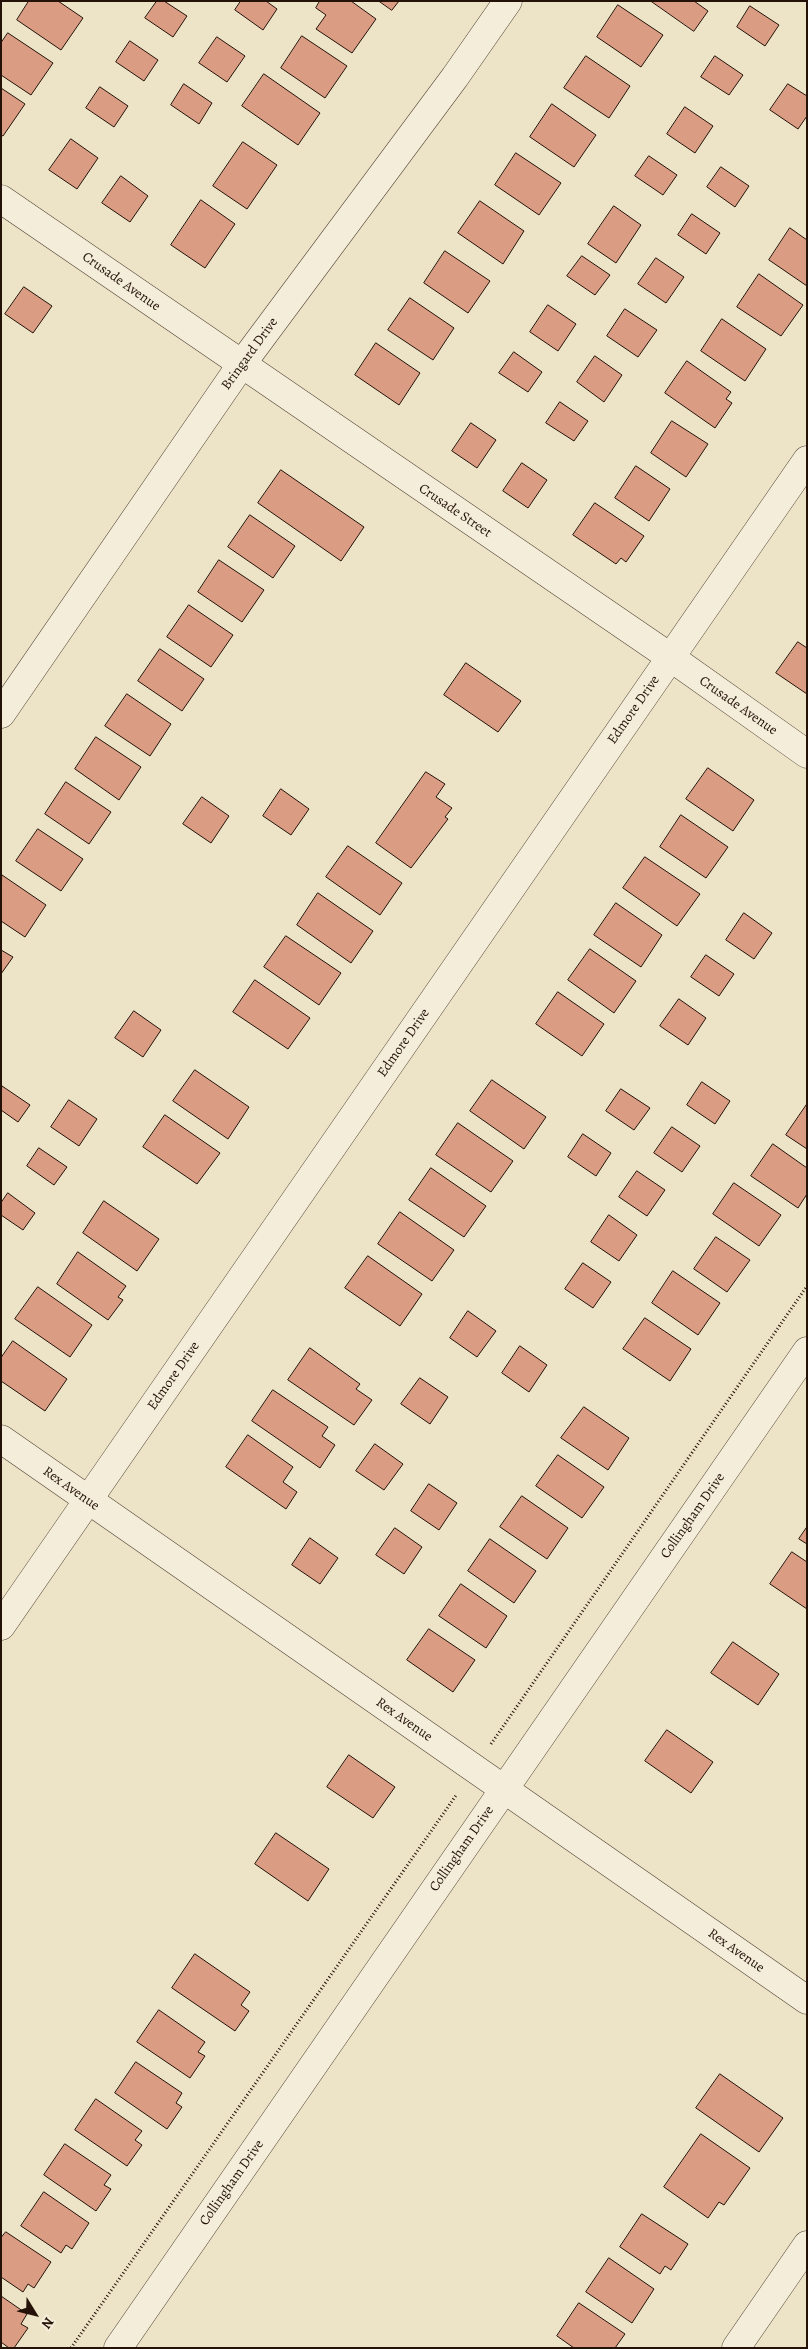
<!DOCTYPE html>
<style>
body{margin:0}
#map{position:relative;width:808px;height:2349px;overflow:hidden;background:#ede3c6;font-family:Alegreya,serif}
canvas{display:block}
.frame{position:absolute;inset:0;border:2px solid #241209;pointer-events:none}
.north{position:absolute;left:10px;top:2289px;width:50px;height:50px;-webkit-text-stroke:4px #f3edda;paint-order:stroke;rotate:126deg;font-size:14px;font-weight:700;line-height:20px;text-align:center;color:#241209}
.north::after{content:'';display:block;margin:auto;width:18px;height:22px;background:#241209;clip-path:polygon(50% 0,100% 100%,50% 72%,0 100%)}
</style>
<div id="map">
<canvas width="808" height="2349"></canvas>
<div class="frame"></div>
<div class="north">N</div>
</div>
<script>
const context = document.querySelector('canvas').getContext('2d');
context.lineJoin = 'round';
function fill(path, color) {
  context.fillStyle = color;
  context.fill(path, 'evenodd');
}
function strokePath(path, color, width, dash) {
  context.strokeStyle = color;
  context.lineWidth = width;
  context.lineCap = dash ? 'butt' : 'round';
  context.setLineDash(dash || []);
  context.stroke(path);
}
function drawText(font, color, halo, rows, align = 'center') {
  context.font = font + ' Alegreya,serif';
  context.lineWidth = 4;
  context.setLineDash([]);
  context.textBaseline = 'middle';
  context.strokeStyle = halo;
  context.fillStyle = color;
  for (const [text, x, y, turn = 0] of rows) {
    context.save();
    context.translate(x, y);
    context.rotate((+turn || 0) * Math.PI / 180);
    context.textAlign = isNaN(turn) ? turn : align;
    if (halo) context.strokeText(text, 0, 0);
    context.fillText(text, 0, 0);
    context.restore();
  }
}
const building = new Path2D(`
 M29,1H58L83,18L61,50L17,20Z
 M157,1H164L187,16L173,37L145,18Z
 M241,1H266L277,9L263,30L235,10Z
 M320,1H351L376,19L352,53L316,29L326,15L316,8Z
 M379,1H399L392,10Z
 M651,1H694L708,11L694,31Z
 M618,5L663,35L641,67L597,37Z
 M750,6L779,25L765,46L737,27Z
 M8,33L53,63L31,95L1,75V43Z
 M302,36L347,66L325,98L281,68Z
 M217,37L245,56L227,82L199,63Z
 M130,41L158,60L144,81L116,62Z
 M586,56L630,86L609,118L564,88Z
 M715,56L743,75L729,95L701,77Z
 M264,74L320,113L298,145L242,106Z
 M184,84L212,103L199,124L171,105Z
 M788,84L807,96V116L798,129L770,110Z
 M100,87L128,106L114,127L86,108Z
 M1,88L25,104L3,136L1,135Z
 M552,104L596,135L574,167L530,137Z
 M685,107L713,126L695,153L667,134Z
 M71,139L98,158L77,189L49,170Z
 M243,142L277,165L247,209L213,186Z
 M516,153L561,183L539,215L495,185Z
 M649,156L677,175L663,195L635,176Z
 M721,167L749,186L735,207L707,187Z
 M121,176L148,196L130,222L102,203Z
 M201,200L235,224L205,268L171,245Z
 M480,201L524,231L503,264L458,233Z
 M614,206L641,225L616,263L588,244Z
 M692,214L720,233L706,254L678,235Z
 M790,228L807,240V286L769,260Z
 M445,251L490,281L468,313L424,283Z
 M582,256L610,275L595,295L567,276Z
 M656,258L684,277L666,303L638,284Z
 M759,274L803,305L781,336L737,307Z
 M24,287L52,306L33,333L5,314Z
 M410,298L454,328L433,360L388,330Z
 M548,305L576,324L558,351L530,332Z
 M625,309L657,330L638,357L607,336Z
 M722,319L766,349L745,381L701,351Z
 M376,343L420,373L399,405L355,375Z
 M514,352L542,372L528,392L499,373Z
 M595,356L622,375L604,402L577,382Z
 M687,361L731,392L726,399L732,403L715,428L665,393Z
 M560,402L588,421L574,441L546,423Z
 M672,421L708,444L686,477L651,453Z
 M471,423L496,440L477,468L452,451Z
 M522,463L547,480L528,508L503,491Z
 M636,466L670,489L649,521L615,498Z
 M281,470L364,527L341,561L258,503Z
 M595,503L644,536L626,562L621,558L616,564L573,535Z
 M250,515L295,546L273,578L228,547Z
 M219,560L264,590L242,622L198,592Z
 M189,605L233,635L211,667L167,637Z
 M798,642L807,648V694L776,673Z
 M160,649L204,679L182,711L138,681Z
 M466,663L521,701L498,732L444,695Z
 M127,694L171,724L150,756L105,726Z
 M96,737L141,767L119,800L75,769Z
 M708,768L754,800L733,831L686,799Z
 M426,772L445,784L436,797L452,808L445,817L448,819L411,868L376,843Z
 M66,782L111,812L89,844L45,814Z
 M281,789L309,809L291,835L263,816Z
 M202,797L229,816L211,843L183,824Z
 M681,815L728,847L706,878L660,847Z
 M38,829L83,859L61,891L16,861Z
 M348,846L402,883L380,915L326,877Z
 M645,857L700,894L677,926L623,888Z
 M2,875L46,905L25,937L1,921Z
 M318,893L373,931L351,963L297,925Z
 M616,903L662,935L641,967L594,935Z
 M744,913L772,933L754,959L726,940Z
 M286,936L341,973L319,1005L264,967Z
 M590,949L636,981L614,1013L568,980Z
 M1,950L13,957L1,974Z
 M706,955L734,974L719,996L691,977Z
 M255,980L310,1018L288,1049L233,1012Z
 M558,992L604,1024L582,1056L536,1024Z
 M679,999L706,1018L688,1045L660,1026Z
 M134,1011L161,1030L143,1057L115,1038Z
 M195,1070L249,1107L228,1139L173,1101Z
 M492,1080L546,1117L524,1149L470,1111Z
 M702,1082L730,1101L715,1124L687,1105Z
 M2,1086L30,1105L18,1122L1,1110Z
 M621,1089L650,1108L634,1130L606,1111Z
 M69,1100L97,1119L79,1146L51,1127Z
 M807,1104V1149L786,1135Z
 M165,1115L220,1153L197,1184L143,1147Z
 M458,1123L513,1161L491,1192L436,1155Z
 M672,1127L700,1146L682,1172L654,1153Z
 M583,1134L611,1153L596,1176L568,1157Z
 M773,1144L807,1168V1194L798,1208L751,1176Z
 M39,1148L67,1167L54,1185L27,1166Z
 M431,1168L486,1206L464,1237L409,1200Z
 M637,1171L665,1190L647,1216L619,1197Z
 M734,1183L781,1215L759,1246L713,1214Z
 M8,1193L35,1213L23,1230L1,1215V1203Z
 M104,1201L159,1239L137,1271L83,1233Z
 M400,1212L454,1250L432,1281L378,1244Z
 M609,1215L637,1235L619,1261L591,1242Z
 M716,1237L750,1260L727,1292L694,1269Z
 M78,1252L126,1286L118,1297L123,1300L108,1320L57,1284Z
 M368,1256L422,1294L400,1326L345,1288Z
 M583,1263L611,1282L593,1308L565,1289Z
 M673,1271L720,1303L698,1335L652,1303Z
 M38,1287L92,1325L70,1357L15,1319Z
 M468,1311L496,1331L477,1357L450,1338Z
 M645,1318L691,1349L670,1381L623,1349Z
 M13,1341L67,1379L45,1411L1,1381V1358Z
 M520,1346L547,1365L529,1392L502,1373Z
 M310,1348L360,1384L356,1389L372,1400L354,1425L288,1380Z
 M420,1378L448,1397L430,1424L401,1404Z
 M273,1390L328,1427L322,1436L335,1445L320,1468L252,1421Z
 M584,1407L629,1438L608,1470L561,1438Z
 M248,1435L293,1467L283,1482L297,1492L286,1509L226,1467Z
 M375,1444L403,1464L384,1490L356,1471Z
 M558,1455L604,1487L582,1518L536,1486Z
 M429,1484L457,1503L439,1530L411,1511Z
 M522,1496L568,1528L547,1559L500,1527Z
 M807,1527V1544L799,1539Z
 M395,1528L422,1547L404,1574L376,1555Z
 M310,1538L338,1558L320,1584L292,1565Z
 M490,1539L536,1571L514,1603L468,1571Z
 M792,1552L807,1562V1609L770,1584Z
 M461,1584L507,1616L486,1648L439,1616Z
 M429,1629L475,1660L453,1692L407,1660Z
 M733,1642L779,1674L758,1705L711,1673Z
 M667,1730L713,1762L691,1793L645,1761Z
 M349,1755L395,1787L373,1818L327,1787Z
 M276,1833L329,1869L308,1901L255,1864Z
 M195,1954L250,1992L241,2005L249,2011L235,2031L172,1988Z
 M159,2010L205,2042L198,2052L205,2056L190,2078L137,2042Z
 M136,2062L182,2093L176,2103L182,2107L167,2129L115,2093Z
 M720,2074L783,2118L759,2152L696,2108Z
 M96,2099L142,2131L135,2140L142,2145L127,2166L75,2130Z
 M701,2134L750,2168L724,2205L719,2202L708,2218L664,2187Z
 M65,2144L111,2175L104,2185L111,2189L96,2211L44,2175Z
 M44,2192L89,2223L72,2249L66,2245L61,2253L21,2226Z
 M642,2214L688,2244L671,2270L665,2266L660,2274L620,2247Z
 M6,2232L51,2262L34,2288L28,2284L23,2292L1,2277V2238Z
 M609,2258L654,2289L632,2323L586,2292Z
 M1,2296L27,2314L21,2324L28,2328L14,2348H9L1,2342Z
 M579,2303L625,2334L615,2348H574L557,2336Z`);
const path = new Path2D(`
 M491,1744L807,1286
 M71,2348L457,1794`);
const minor = new Path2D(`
 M1,199L670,657L807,754
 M1,714L241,365L455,77L508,1
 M1,1439L807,2000
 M1,1626L807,460
 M118,2348L807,1351
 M736,2348L807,2245`);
const streetNames = [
 ["Crusade Avenue",121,282,35],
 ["Bringard Drive",250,354,-54],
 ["Crusade Street",455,511,34],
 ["Crusade Avenue",738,706,35],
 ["Edmore Drive",634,710,-55],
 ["Edmore Drive",404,1043,-55],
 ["Edmore Drive",174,1376,-55],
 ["Rex Avenue",71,1489,35],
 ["Collingham Drive",693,1516,-55],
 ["Rex Avenue",404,1720,35],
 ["Collingham Drive",462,1849,-55],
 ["Rex Avenue",736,1951,35],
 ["Collingham Drive",232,2183,-55]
];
fill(building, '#da9d84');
strokePath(building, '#241209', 1);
strokePath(minor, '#564638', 29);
strokePath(path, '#241209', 3, [1, 2.5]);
strokePath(minor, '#f3edda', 28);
drawText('14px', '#241209', '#f3edda', streetNames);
</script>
